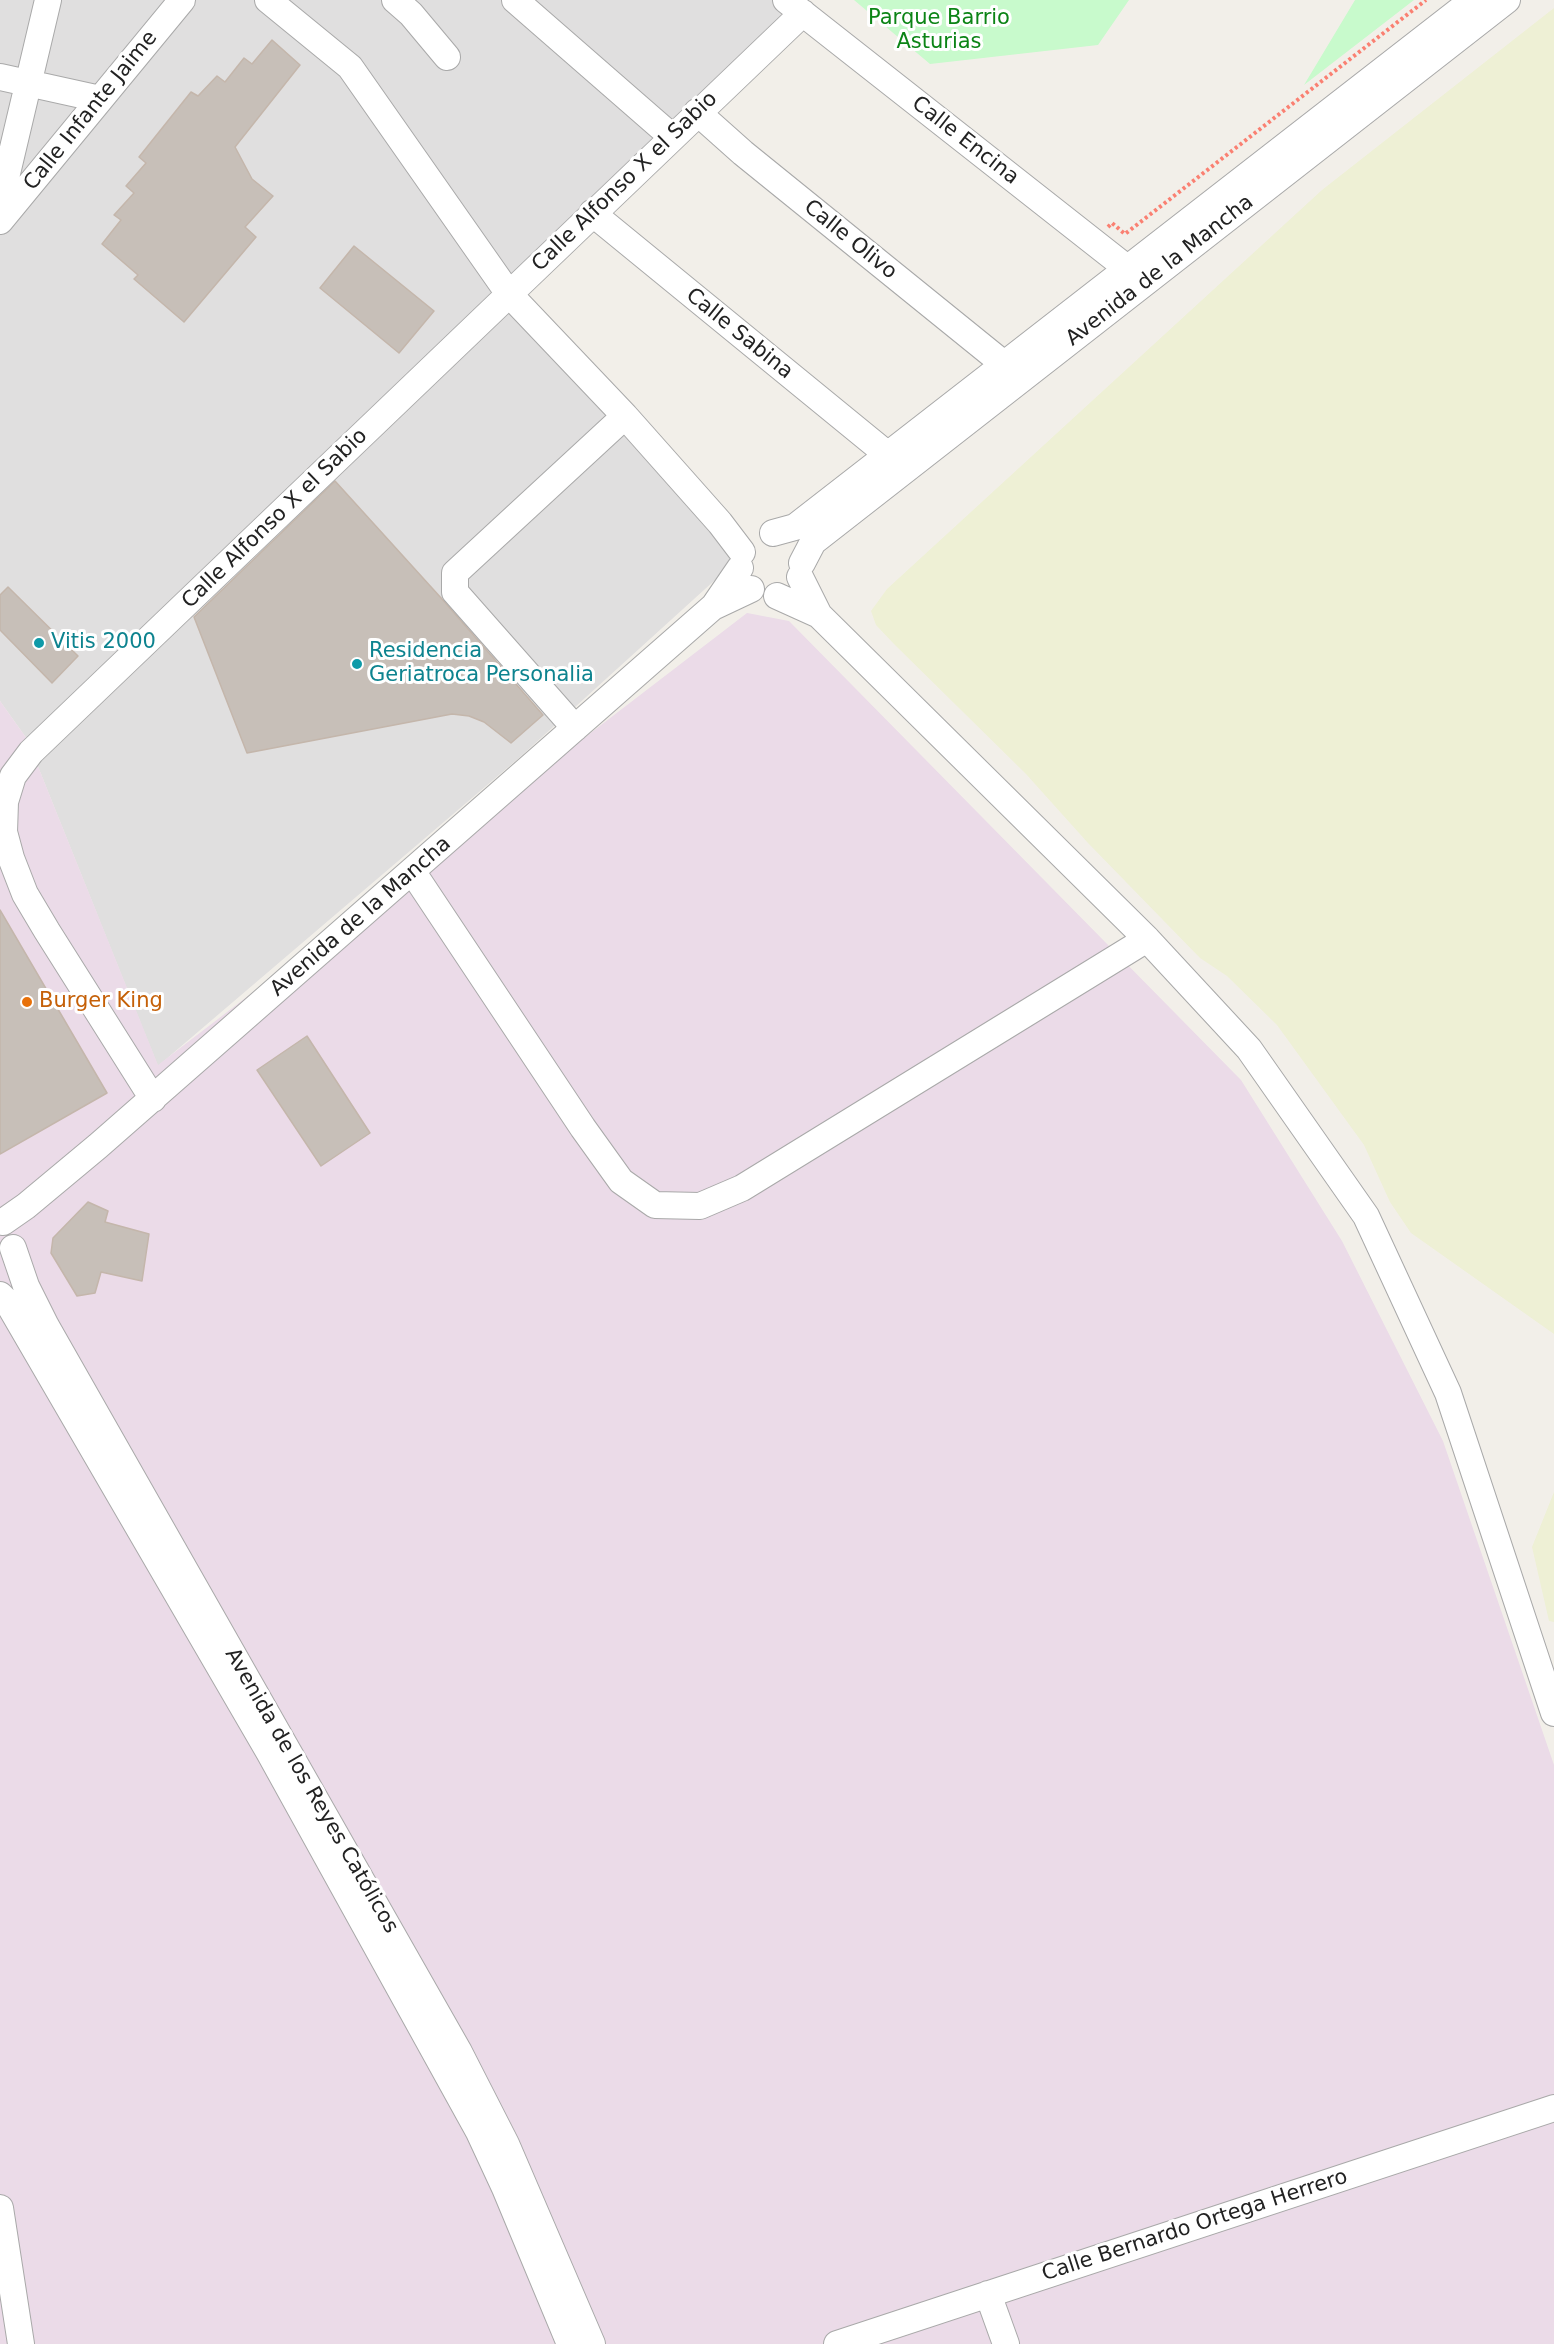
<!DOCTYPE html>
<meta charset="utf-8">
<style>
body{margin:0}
canvas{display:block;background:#f2efe9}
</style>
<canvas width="1554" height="2344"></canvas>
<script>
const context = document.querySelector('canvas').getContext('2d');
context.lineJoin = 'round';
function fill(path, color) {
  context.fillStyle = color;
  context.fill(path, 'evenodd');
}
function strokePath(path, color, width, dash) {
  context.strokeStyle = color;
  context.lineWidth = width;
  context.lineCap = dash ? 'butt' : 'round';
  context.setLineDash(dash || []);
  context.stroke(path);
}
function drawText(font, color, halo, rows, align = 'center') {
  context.font = font + ' "DejaVu Sans",sans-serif';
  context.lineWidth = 6;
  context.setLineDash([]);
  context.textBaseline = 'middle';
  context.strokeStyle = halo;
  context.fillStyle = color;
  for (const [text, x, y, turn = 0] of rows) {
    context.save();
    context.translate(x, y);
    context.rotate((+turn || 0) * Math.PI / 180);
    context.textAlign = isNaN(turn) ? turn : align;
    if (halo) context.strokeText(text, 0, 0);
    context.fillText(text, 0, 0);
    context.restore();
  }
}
const residential = new Path2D(`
 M0,0H774L801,23L509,304L737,560L520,757L158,1066L27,739L0,701Z`);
const industrial = new Path2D(`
 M747,613L789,621L1241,1080L1342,1241L1443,1441L1554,1765V2344H0V701L27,739L158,1065Z`);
const farmland = new Path2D(`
 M1554,8V1334L1411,1233L1390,1202L1364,1145L1277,1025L1227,976L1200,958L1088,843L1026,774L894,644L876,625L871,611L887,589L1322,190Z
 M1554,1492V1622L1549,1621L1532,1547Z`);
const park = new Path2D(`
 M854,0H1129L1098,45L930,64Z
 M1355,0H1414L1304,85Z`);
const building = new Path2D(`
 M272,40L300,65L235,147L252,179L273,196L245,227L256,237L184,322L134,279L138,275L102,244L121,220L114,215L134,193L126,186L146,163L139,157L191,92L198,96L217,76L225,82L244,58L252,64Z
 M354,246L434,311L399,353L320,288Z
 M335,481L442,599L543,715L511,743L484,722L469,716L452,714L247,753L194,617Z
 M8,587L78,656L52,683L0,630V595Z
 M0,910L107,1093L0,1154Z
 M307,1036L370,1133L321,1166L257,1070Z
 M88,1202L108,1211L105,1222L149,1234L142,1281L101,1272L95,1293L77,1296L51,1253L53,1238Z`);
const path = new Path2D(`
 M1108,227L1112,223L1125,234L1426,0`);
const minor = new Path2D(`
 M268,0L350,67L509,294L625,416L720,523L742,552
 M395,0L411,14L447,57
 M515,0L671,136
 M786,0L1128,269
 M0,77L100,99
 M697,112L743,153L1005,365
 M0,203L48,0
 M592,213L888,455
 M0,221L182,0
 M773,533L795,527L1473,0
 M802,563L813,542L1507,0
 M800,577L819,615
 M777,596L819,615L1147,939L1249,1049L1366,1216L1448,1393L1554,1713
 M715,606L751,589
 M575,728L455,592V573L625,416
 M412,871L583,1128L621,1181L655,1205L700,1206L742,1188L1147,939
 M153,1099L47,931L25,894L11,858L4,832L5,802L13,776L31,752L803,13
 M3,1222L26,1206L98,1146L714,606L740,568
 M13,1248L26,1286L46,1326L459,2052L506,2144L592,2344
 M0,1295L8,1303L269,1752L479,2132L505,2188L570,2344
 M0,2208L21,2344
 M988,2294L1006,2344
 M837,2344L1554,2108`);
const markers = [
 [39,643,6,"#0f9aa8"],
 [357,664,6,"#0f9aa8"],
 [27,1002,6,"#e8710a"]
];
const parkNames = [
 ["Parque Barrio",939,19],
 ["Asturias",939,43]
];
const streetNames = [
 ["Calle Infante Jaime",91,111,-51],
 ["Calle Encina",965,141,38],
 ["Calle Alfonso X el Sabio",625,182,-44],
 ["Calle Olivo",850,240,39],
 ["Avenida de la Mancha",1160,271,-38],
 ["Calle Sabina",739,334,39],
 ["Calle Alfonso X el Sabio",275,519,-44],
 ["Avenida de la Mancha",361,917,-41],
 ["Avenida de los Reyes Católicos",311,1791,60],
 ["Calle Bernardo Ortega Herrero",1195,2226,-18]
];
const cultureNames = [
 ["Vitis 2000",51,643],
 ["Residencia",369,652],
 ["Geriatroca Personalia",369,676]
];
const foodNames = [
 ["Burger King",39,1002]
];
fill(residential, '#e0dfdf');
fill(industrial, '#ebdbe8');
fill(farmland, '#eef0d5');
fill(park, '#c8facc');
fill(building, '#c7bfb8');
strokePath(building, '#c4b6ab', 1.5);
strokePath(minor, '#a9a9a9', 28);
strokePath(path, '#fa8072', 4, [3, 3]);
strokePath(minor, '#fff', 26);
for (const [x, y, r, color] of markers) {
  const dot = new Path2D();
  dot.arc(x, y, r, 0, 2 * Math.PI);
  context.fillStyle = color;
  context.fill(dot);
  strokePath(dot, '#fff', 2);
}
drawText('21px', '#0c8416', '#fff', parkNames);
drawText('21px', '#222', '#fff', streetNames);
drawText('21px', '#0d838f', '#fff', cultureNames, 'left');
drawText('21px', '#c56008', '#fff', foodNames, 'left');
</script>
